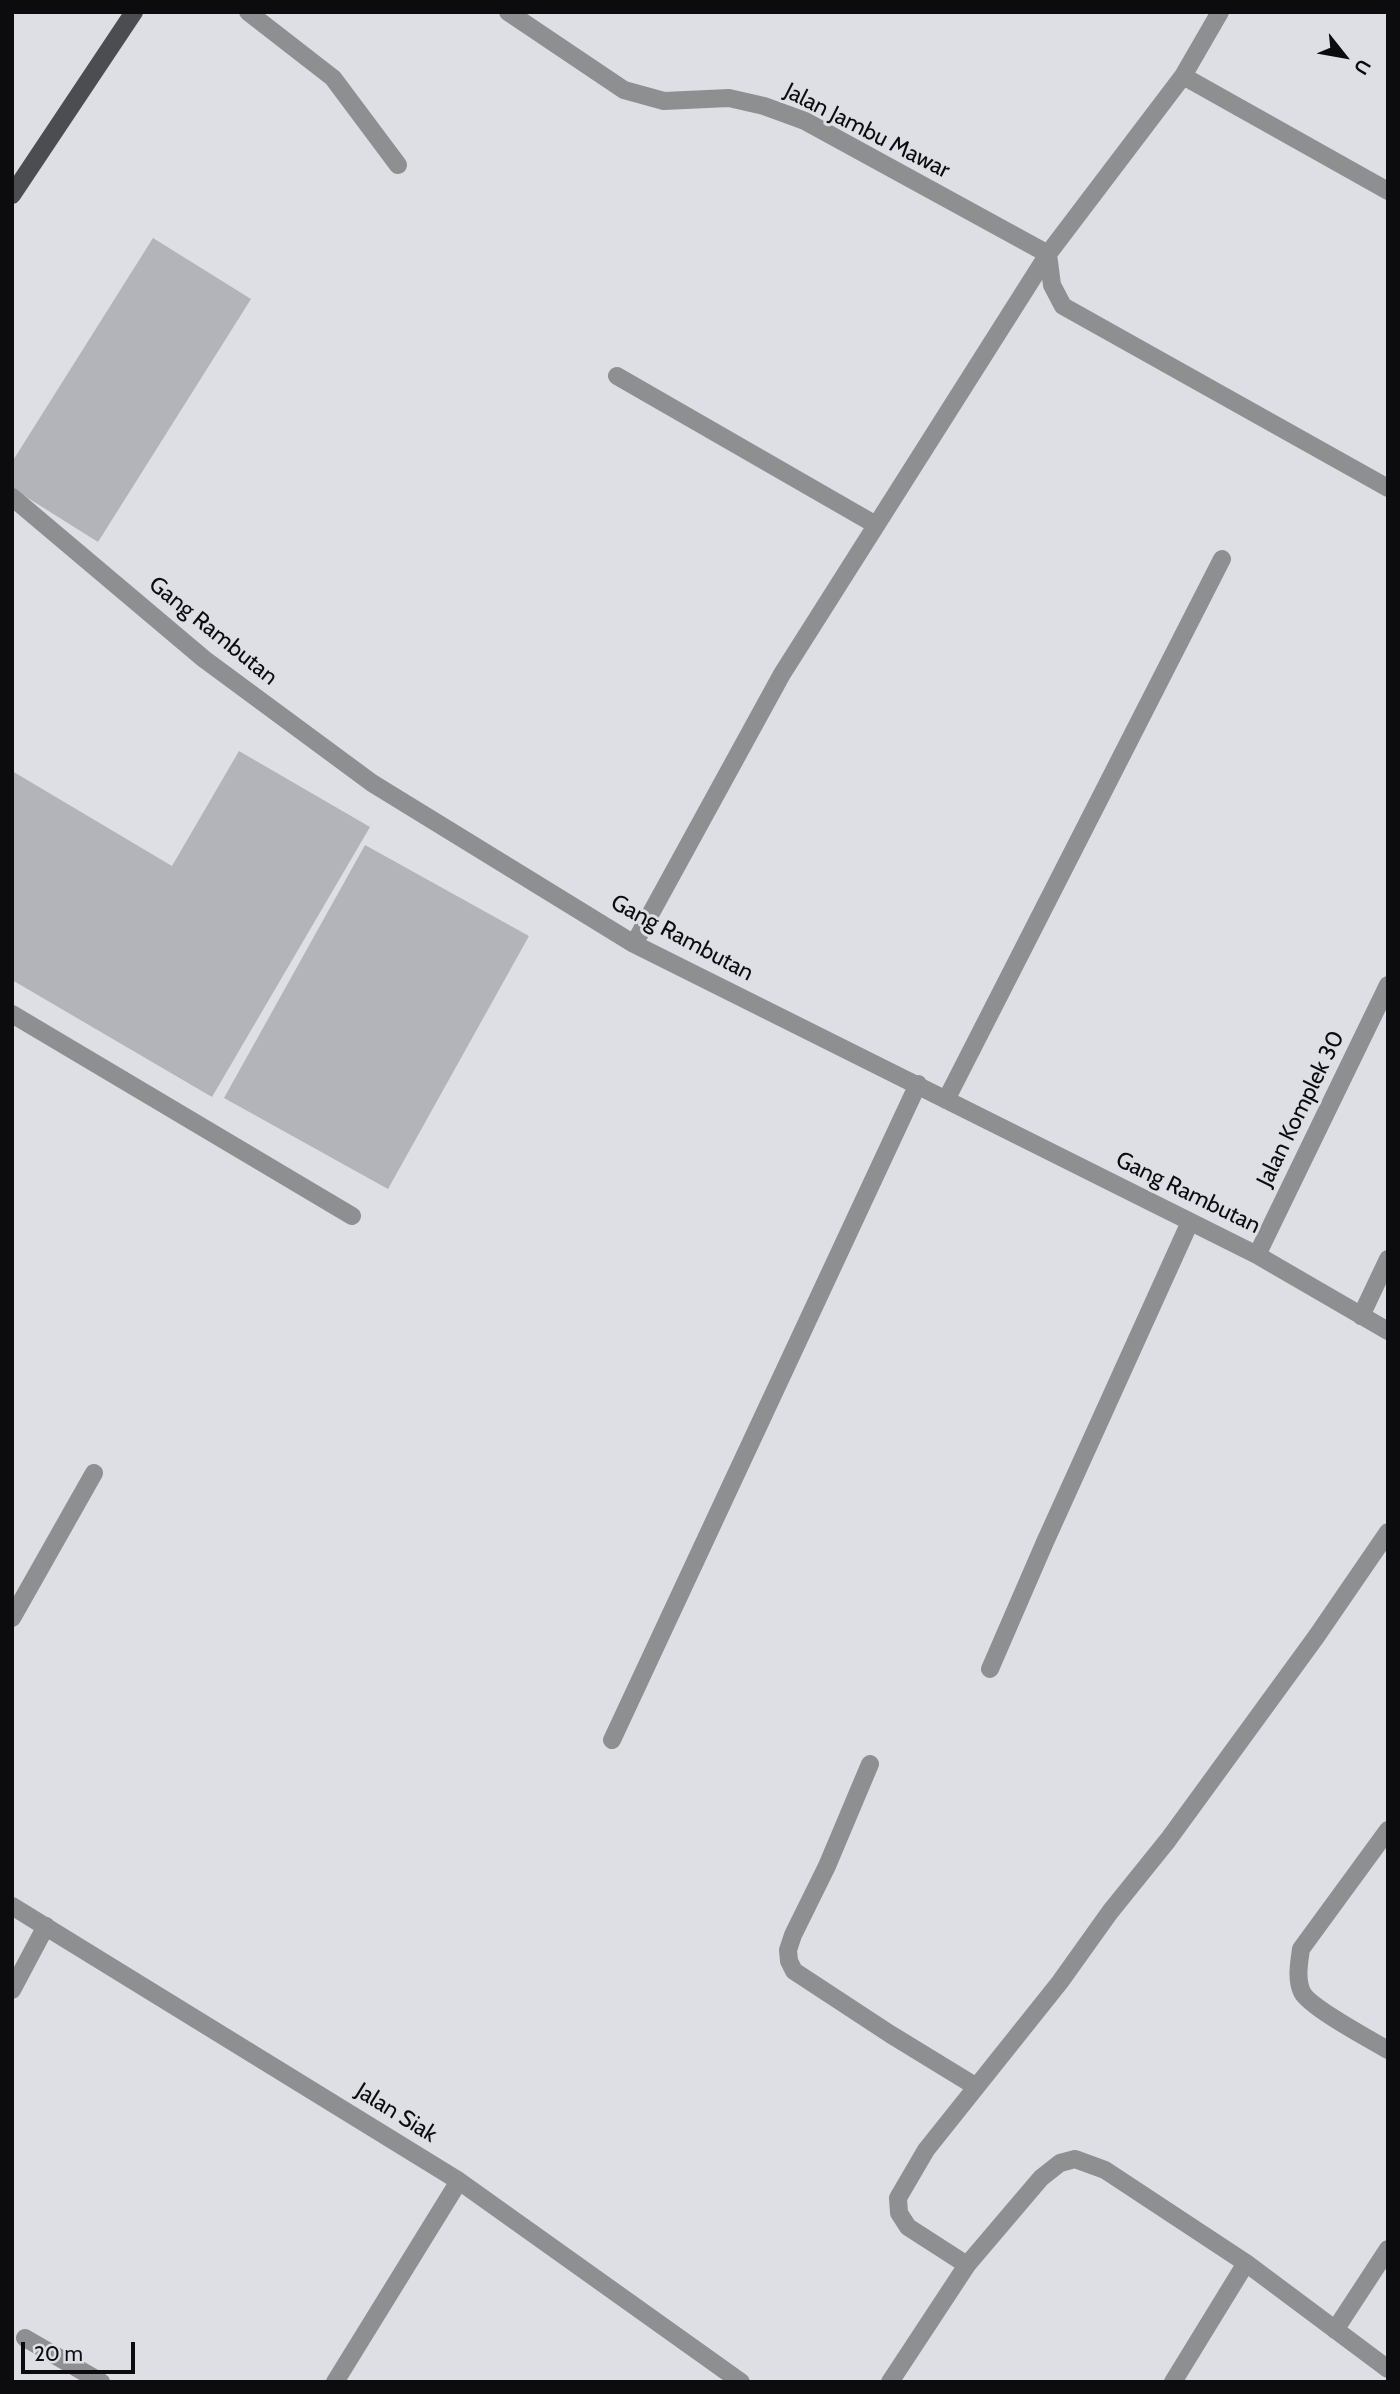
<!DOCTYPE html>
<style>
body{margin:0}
#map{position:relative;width:1400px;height:2394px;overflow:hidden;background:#dedfe5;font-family:Cabin,sans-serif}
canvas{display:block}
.frame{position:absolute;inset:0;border:14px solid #0c0c0e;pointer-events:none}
.north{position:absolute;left:1309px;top:21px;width:70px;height:70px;-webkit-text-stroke:5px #dedfe5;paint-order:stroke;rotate:121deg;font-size:19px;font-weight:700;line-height:28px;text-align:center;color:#0c0c0e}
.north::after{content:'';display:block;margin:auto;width:24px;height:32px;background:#0c0c0e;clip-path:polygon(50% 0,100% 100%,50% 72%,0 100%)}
.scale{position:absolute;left:21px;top:2342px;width:114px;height:32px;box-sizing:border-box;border:4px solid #0c0c0e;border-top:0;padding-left:9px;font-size:21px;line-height:24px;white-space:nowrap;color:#0c0c0e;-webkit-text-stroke:5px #dedfe5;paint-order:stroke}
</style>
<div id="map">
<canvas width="1400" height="2394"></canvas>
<div class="frame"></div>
<div class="north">U</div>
<div class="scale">20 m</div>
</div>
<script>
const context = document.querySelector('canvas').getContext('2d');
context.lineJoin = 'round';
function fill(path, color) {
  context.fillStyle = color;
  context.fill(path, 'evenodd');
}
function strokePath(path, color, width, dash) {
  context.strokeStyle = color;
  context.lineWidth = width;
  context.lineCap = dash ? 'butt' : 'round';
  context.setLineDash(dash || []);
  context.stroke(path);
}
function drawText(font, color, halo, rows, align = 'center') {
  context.font = font + ' Cabin,sans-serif';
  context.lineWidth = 6;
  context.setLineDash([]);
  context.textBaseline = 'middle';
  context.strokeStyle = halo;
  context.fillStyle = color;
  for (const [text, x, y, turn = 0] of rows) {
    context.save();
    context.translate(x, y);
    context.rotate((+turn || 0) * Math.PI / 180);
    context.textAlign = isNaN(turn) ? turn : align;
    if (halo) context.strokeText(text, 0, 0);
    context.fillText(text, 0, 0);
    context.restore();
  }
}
const building = new Path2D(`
 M153,238L251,299L98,542L12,488V462Z
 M239,751L370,827L212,1097L12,980V771L172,866Z
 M365,845L529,936L388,1189L224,1098Z`);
const service = new Path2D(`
 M248,12L333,78L398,165
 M12,1014L352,1216
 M12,1990L46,1926`);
const minor = new Path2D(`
 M508,12L624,90L664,101L729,98L764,106L805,121L1048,254L1052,285L1063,306L1388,488
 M1183,76L1388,191
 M617,376L876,525
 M12,497L204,659L372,783L634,944L1257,1255L1388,1331
 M634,944L782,674L1048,254L1183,76L1220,12
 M946,1100L1222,559
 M1257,1255L1388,985
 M1361,1316L1388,1259
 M12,1618L94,1473
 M990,1669L1045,1542L1190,1222
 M612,1740L918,1084
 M870,1764L827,1866L793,1935L788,1950L789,1961L794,1971L890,2034L975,2086
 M1388,1830L1301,1949C1299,1963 1296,1979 1302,1992C1309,2007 1371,2040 1388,2050
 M12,1906L459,2181L741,2382
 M967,2265L908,2227L899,2213L898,2198L926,2150L1060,1982L1110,1912L1168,1840L1316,1637L1388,1532
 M1335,2330L1388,2249
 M25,2338L101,2382
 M335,2382L459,2181
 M890,2382L967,2265L1041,2178L1060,2163L1075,2159L1105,2170L1246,2263
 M1173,2382L1246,2263L1388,2369`);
const primary = new Path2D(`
 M12,195L134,12`);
const streetNames = [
 ["Jalan Jambu Mawar",867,131,27],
 ["Gang Rambutan",213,631,39],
 ["Gang Rambutan",682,938,28],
 ["Jalan Komplek 30",1301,1109,-64],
 ["Gang Rambutan",1188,1193,26],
 ["Jalan Siak",396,2113,32]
];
fill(building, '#b2b4b9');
strokePath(service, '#8e8f91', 18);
strokePath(minor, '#8e8f91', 18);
strokePath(primary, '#4c4d51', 18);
drawText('23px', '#0c0c0e', '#dedfe5', streetNames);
</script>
